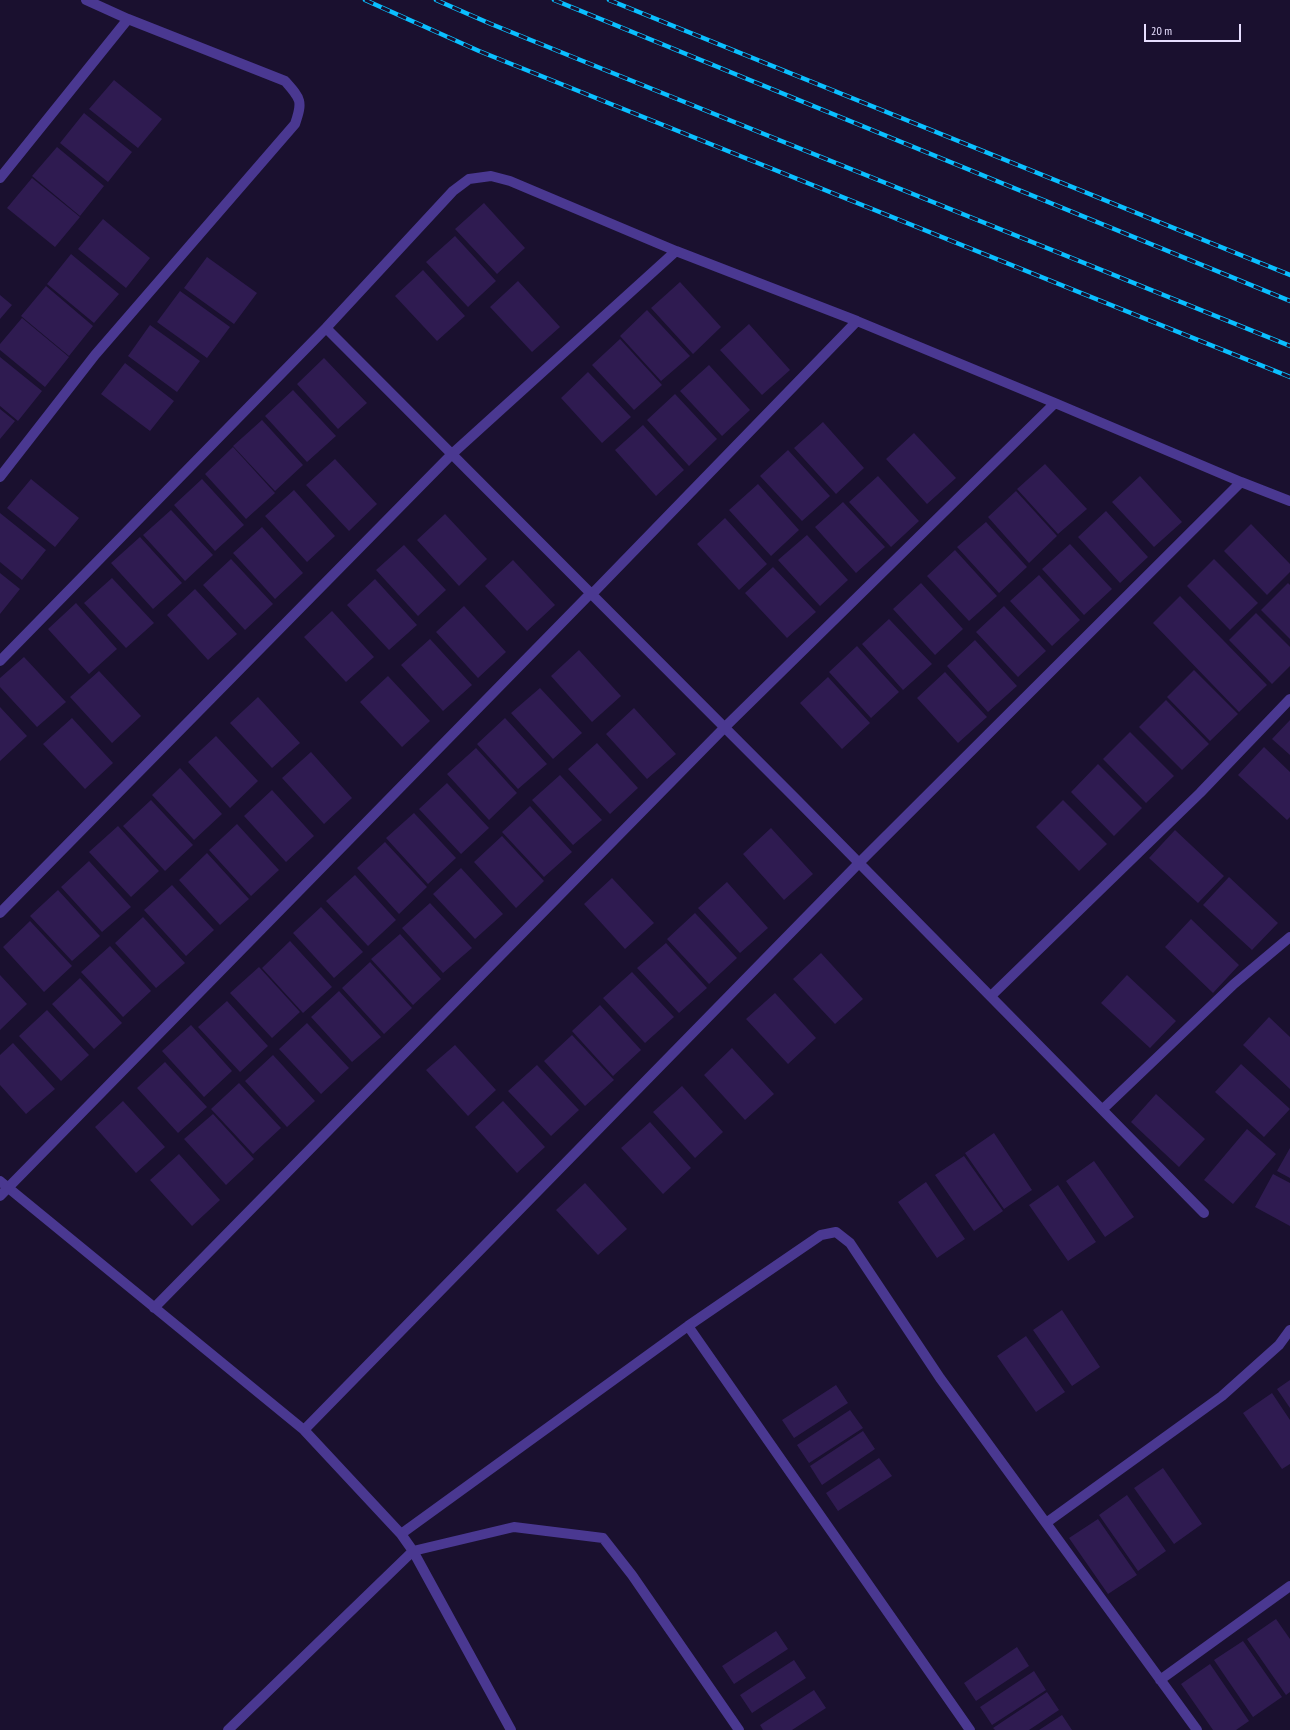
<!DOCTYPE html>
<style>
body{margin:0}
#map{position:relative;width:1290px;height:1730px;overflow:hidden;background:#1a102f;font-family:"PT Sans Narrow",sans-serif}
canvas{display:block}
.scale{position:absolute;left:1144px;top:24px;width:97px;height:18px;box-sizing:border-box;border:2px solid #e7deff;border-top:0;padding-left:5px;font-size:12px;line-height:14px;white-space:nowrap;color:#e7deff;-webkit-text-stroke:3px #1a102f;paint-order:stroke}
</style>
<div id="map">
<canvas width="1290" height="1730"></canvas>
<div class="scale">20 m</div>
</div>
<script>
const context = document.querySelector('canvas').getContext('2d');
context.lineJoin = 'round';
function fill(path, color) {
  context.fillStyle = color;
  context.fill(path, 'evenodd');
}
function strokePath(path, color, width, dash) {
  context.strokeStyle = color;
  context.lineWidth = width;
  context.lineCap = dash ? 'butt' : 'round';
  context.setLineDash(dash || []);
  context.stroke(path);
}
const building = new Path2D(`
 M114,80L162,119L138,148L89,109Z
 M84,113L132,152L108,182L60,143Z
 M57,147L104,186L80,216L32,176Z
 M32,178L80,217L55,247L7,208Z
 M484,203L525,248L497,274L455,229Z
 M103,219L150,258L126,288L78,249Z
 M455,236L496,281L468,307L426,262Z
 M71,254L119,294L94,323L47,284Z
 M207,257L257,293L234,324L184,288Z
 M423,270L465,316L437,341L395,296Z
 M518,281L560,327L532,352L490,307Z
 M680,282L721,327L693,354L651,308Z
 M46,286L93,326L69,356L21,316Z
 M180,291L230,327L207,358L157,322Z
 M0,295L12,305L0,319Z
 M647,310L690,356L661,381L620,336Z
 M22,318L69,357L45,387L0,350V344Z
 M749,324L790,370L762,395L720,350Z
 M150,325L200,361L177,392L128,356Z
 M620,339L662,385L634,410L592,365Z
 M0,357L42,391L18,421L0,406Z
 M324,358L367,403L338,429L297,384Z
 M125,363L174,401L150,431L101,394Z
 M709,365L750,410L722,436L680,391Z
 M588,372L631,417L602,443L561,398Z
 M293,390L336,436L307,462L265,416Z
 M675,394L717,439L689,466L647,420Z
 M0,409L15,421L0,439Z
 M262,420L303,465L275,491L233,446Z
 M823,422L864,468L836,494L794,448Z
 M643,425L684,470L656,496L615,450Z
 M914,433L956,478L927,504L886,459Z
 M233,447L275,493L246,519L205,474Z
 M788,450L830,496L802,521L760,476Z
 M335,459L377,504L349,531L306,485Z
 M1045,464L1087,509L1058,534L1017,489Z
 M878,476L919,521L891,547L849,502Z
 M1140,476L1182,522L1154,547L1112,502Z
 M31,479L79,518L55,547L7,508Z
 M202,479L244,525L215,551L174,505Z
 M758,484L799,530L771,556L729,510Z
 M294,490L335,536L307,562L265,516Z
 M1016,491L1057,536L1029,563L988,517Z
 M843,502L885,547L856,573L815,527Z
 M171,510L213,555L185,581L143,535Z
 M1106,511L1148,557L1120,583L1078,537Z
 M0,513L46,550L22,580L0,562Z
 M445,514L487,559L459,586L417,540Z
 M725,518L767,564L739,590L697,544Z
 M986,522L1027,567L999,593L957,547Z
 M1251,524L1290,564V572L1267,595L1224,551Z
 M262,527L303,573L275,599L233,553Z
 M807,535L848,580L820,606L778,560Z
 M140,537L182,583L153,609L111,563Z
 M1070,544L1112,589L1084,615L1042,569Z
 M404,545L446,590L418,616L376,570Z
 M955,550L997,596L969,621L927,576Z
 M231,559L273,604L245,630L203,585Z
 M1214,559L1258,603L1230,630L1187,586Z
 M513,560L555,605L527,631L485,586Z
 M773,567L816,612L787,638L745,593Z
 M0,573L20,589L0,614Z
 M1039,575L1080,620L1052,646L1010,601Z
 M112,578L154,623L126,648L84,603Z
 M375,579L417,625L389,650L347,605Z
 M921,583L963,629L935,655L893,609Z
 M1288,583L1290,585V639L1261,610Z
 M195,589L237,634L208,660L167,615Z
 M1180,596L1267,685L1239,712L1153,623Z
 M76,603L117,649L89,674L48,629Z
 M464,606L506,652L478,678L436,632Z
 M1004,606L1046,651L1018,677L976,632Z
 M332,611L374,657L346,682L304,637Z
 M1256,613L1290,647V666L1272,684L1229,640Z
 M889,619L932,664L903,690L862,644Z
 M430,639L472,685L443,711L401,665Z
 M975,640L1017,686L988,712L947,666Z
 M857,646L899,692L871,718L829,672Z
 M579,650L621,696L592,722L551,676Z
 M24,657L66,702L37,727L0,687V678Z
 M1194,670L1238,714L1210,741L1167,697Z
 M99,671L141,716L112,743L70,697Z
 M945,672L987,717L958,743L917,698Z
 M388,676L430,721L402,747L360,702Z
 M828,677L870,723L842,749L800,703Z
 M540,688L582,733L553,759L511,713Z
 M258,697L300,743L272,768L230,723Z
 M1166,700L1209,744L1182,770L1139,727Z
 M0,707L27,736L0,761Z
 M634,708L676,754L647,779L606,734Z
 M72,718L113,763L85,789L43,744Z
 M505,718L547,764L518,789L477,744Z
 M1290,720V755L1272,739Z
 M1130,732L1174,776L1146,803L1103,759Z
 M216,736L258,781L230,808L188,762Z
 M597,743L638,788L610,814L568,769Z
 M1264,747L1290,772V817L1287,820L1238,775Z
 M476,748L517,793L489,820L447,774Z
 M311,752L352,798L324,824L282,778Z
 M1098,764L1142,808L1114,836L1071,792Z
 M180,768L222,814L194,840L152,795Z
 M560,775L602,820L573,845L532,800Z
 M447,783L489,828L461,854L419,809Z
 M272,790L314,836L286,862L244,816Z
 M151,800L193,845L165,871L123,826Z
 M1063,800L1107,844L1079,871L1036,827Z
 M530,806L572,852L544,877L502,832Z
 M414,813L456,858L428,884L386,838Z
 M237,824L279,870L251,896L209,850Z
 M118,826L159,871L131,897L89,852Z
 M771,828L813,874L784,900L743,854Z
 M1175,830L1224,876L1198,903L1149,858Z
 M502,836L544,881L516,908L474,862Z
 M385,842L427,887L399,914L357,868Z
 M207,853L249,899L220,925L179,880Z
 M89,861L131,907L102,932L61,887Z
 M461,868L503,914L475,939L433,894Z
 M355,875L396,920L368,946L326,901Z
 M1229,877L1278,923L1252,950L1203,905Z
 M612,878L654,923L625,949L584,904Z
 M727,882L768,928L740,953L698,908Z
 M172,885L214,930L186,956L144,910Z
 M58,890L100,936L72,961L30,916Z
 M430,903L472,948L443,973L402,928Z
 M321,907L363,952L334,978L293,933Z
 M695,913L737,958L709,984L667,939Z
 M143,917L185,963L156,988L115,943Z
 M1191,919L1239,965L1213,993L1165,947Z
 M30,921L72,966L44,992L3,947Z
 M400,934L441,979L413,1005L371,959Z
 M290,941L332,987L303,1013L262,968Z
 M666,943L707,988L679,1013L637,968Z
 M110,946L151,991L123,1017L81,972Z
 M821,953L863,999L835,1024L793,979Z
 M370,962L412,1008L384,1034L342,988Z
 M259,967L300,1012L272,1038L230,993Z
 M632,972L674,1017L645,1043L603,998Z
 M0,975L27,1004L0,1030Z
 M1127,975L1176,1021L1150,1048L1101,1003Z
 M80,978L122,1023L94,1049L52,1004Z
 M339,991L381,1037L352,1062L311,1017Z
 M775,993L816,1038L788,1064L746,1019Z
 M227,1001L268,1046L240,1072L198,1027Z
 M600,1005L641,1050L613,1076L572,1031Z
 M47,1010L89,1055L61,1081L19,1036Z
 M1269,1017L1290,1037V1089L1243,1045Z
 M307,1023L349,1068L321,1094L279,1049Z
 M191,1025L232,1071L204,1097L162,1051Z
 M572,1035L614,1080L585,1106L544,1061Z
 M13,1043L55,1089L26,1114L0,1085V1055Z
 M455,1045L496,1090L468,1116L426,1070Z
 M732,1048L774,1094L745,1120L704,1075Z
 M273,1055L315,1101L287,1127L245,1081Z
 M165,1062L207,1107L178,1133L137,1088Z
 M1241,1064L1290,1109L1264,1137L1215,1092Z
 M537,1065L579,1110L551,1136L508,1091Z
 M239,1083L281,1128L253,1154L211,1109Z
 M682,1086L723,1132L695,1158L653,1112Z
 M1156,1094L1205,1139L1179,1167L1131,1122Z
 M123,1101L165,1147L136,1173L95,1127Z
 M503,1101L545,1147L517,1173L475,1127Z
 M213,1114L254,1159L226,1185L184,1139Z
 M650,1122L691,1168L663,1194L621,1148Z
 M1247,1129L1276,1154L1233,1204L1204,1180Z
 M994,1133L1032,1190L1004,1209L965,1153Z
 M1290,1148V1178L1277,1171Z
 M179,1154L220,1200L192,1226L150,1180Z
 M964,1156L1003,1211L974,1231L935,1175Z
 M1094,1161L1134,1217L1105,1237L1066,1181Z
 M1273,1174L1290,1183V1226L1255,1207Z
 M926,1182L965,1239L937,1258L898,1202Z
 M585,1183L627,1229L598,1255L556,1210Z
 M1058,1185L1096,1242L1068,1261L1029,1205Z
 M1062,1310L1100,1367L1072,1386L1033,1330Z
 M1026,1336L1065,1392L1036,1412L997,1356Z
 M1290,1380V1408L1277,1389Z
 M836,1385L848,1403L794,1438L782,1420Z
 M1272,1393L1290,1420V1464L1282,1469L1243,1413Z
 M850,1410L863,1428L809,1463L797,1445Z
 M863,1431L875,1449L822,1485L810,1466Z
 M879,1458L892,1476L838,1511L826,1493Z
 M1163,1468L1202,1524L1174,1544L1134,1488Z
 M1127,1495L1166,1551L1138,1571L1099,1515Z
 M1098,1519L1137,1575L1108,1594L1069,1538Z
 M1276,1619L1290,1639V1692L1286,1695L1247,1639Z
 M776,1631L788,1649L734,1684L722,1666Z
 M1243,1641L1282,1697L1253,1717L1214,1660Z
 M1017,1647L1029,1666L976,1701L964,1683Z
 M794,1660L806,1678L752,1713L740,1695Z
 M1210,1664L1249,1721L1236,1730H1213L1181,1684Z
 M1034,1671L1046,1690L992,1725L980,1707Z
 M814,1690L826,1708L792,1730H763L760,1725Z
 M1047,1692L1059,1710L1029,1730H995L993,1728Z
 M1062,1715L1072,1730H1039Z`);
const minor = new Path2D(`
 M0,178L128,19
 M326,328L796,799L1204,1213
 M0,477L95,355L295,124C303,101 301,99 285,81L128,19L86,0
 M0,661L326,328L453,191L469,179L491,176L510,181L676,251L857,321L1055,403L1241,482L1290,501
 M0,913L452,454L676,251
 M991,996L1200,793L1290,699
 M1103,1109L1234,984L1290,937
 M0,1181L304,1430L401,1534L413,1551L511,1730
 M0,1196L588,596L592,594L857,321
 M154,1308L725,727L1055,403
 M688,1326L970,1730
 M304,1430L859,863L1241,482
 M1046,1523L1222,1396L1279,1345L1290,1330
 M401,1534L688,1326L821,1235L836,1232L850,1243L940,1378L1197,1730
 M1160,1680L1290,1586
 M228,1730L413,1551L514,1527L603,1538L632,1575L739,1730`);
const rail = new Path2D(`
 M365,0L479,51L1290,377
 M436,0L491,24L1290,346
 M554,0L1290,301
 M609,0L1290,275`);
fill(building, '#2f1b51');
strokePath(minor, '#4a3891', 10);
strokePath(rail, '#0abfff', 4.5);
strokePath(rail, '#1a102f', 3, [9]);
</script>
